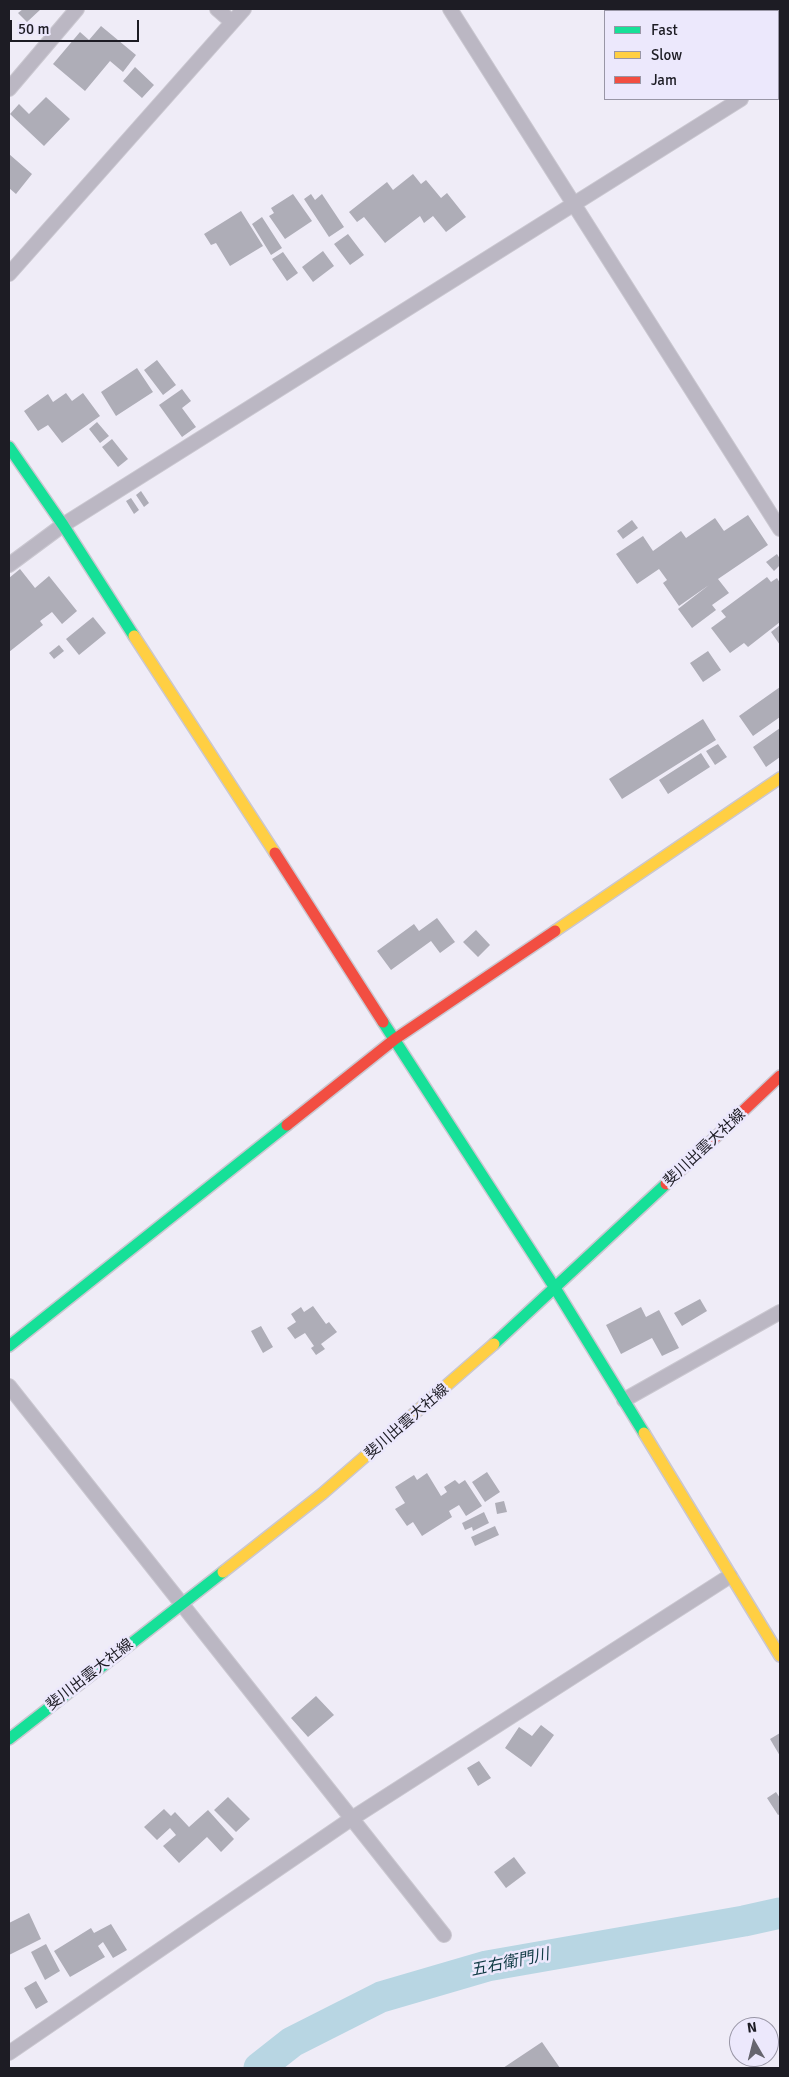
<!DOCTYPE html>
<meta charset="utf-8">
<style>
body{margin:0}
#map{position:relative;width:789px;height:2077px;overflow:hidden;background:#efecf7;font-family:Signika,sans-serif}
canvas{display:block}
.frame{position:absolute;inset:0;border:10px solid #1d1c24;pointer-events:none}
.legend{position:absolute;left:604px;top:10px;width:175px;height:90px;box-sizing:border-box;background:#ece8fc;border:1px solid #9996a6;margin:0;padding:6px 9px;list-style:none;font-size:15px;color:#1d1c24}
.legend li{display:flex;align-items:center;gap:10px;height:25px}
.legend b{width:25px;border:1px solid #9996a6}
.north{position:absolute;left:729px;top:2017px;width:50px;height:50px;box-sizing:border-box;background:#ece8fc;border:1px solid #9996a6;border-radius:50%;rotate:352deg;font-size:14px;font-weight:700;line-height:20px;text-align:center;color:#1d1c24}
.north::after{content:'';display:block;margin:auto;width:18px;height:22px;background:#66656e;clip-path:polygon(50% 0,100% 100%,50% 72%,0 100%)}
.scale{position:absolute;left:10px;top:20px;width:129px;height:22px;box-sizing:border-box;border:2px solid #1d1c24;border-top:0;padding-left:6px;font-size:15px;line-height:18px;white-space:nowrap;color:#1d1c24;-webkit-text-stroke:4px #ece8fc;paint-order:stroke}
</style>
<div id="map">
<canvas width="789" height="2077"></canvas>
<div class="frame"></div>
<ul class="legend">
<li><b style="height:6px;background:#16e098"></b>Fast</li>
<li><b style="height:6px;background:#ffcf43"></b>Slow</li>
<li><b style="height:6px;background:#f24e42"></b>Jam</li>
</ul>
<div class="north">N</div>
<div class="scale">50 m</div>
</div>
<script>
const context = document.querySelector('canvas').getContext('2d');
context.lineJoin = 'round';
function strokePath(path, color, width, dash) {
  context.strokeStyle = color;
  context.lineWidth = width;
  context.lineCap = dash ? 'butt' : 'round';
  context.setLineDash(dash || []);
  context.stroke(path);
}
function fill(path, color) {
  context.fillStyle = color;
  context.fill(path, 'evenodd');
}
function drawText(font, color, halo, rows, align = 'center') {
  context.font = font + ' Signika,"Noto Sans JP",sans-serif';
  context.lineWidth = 5;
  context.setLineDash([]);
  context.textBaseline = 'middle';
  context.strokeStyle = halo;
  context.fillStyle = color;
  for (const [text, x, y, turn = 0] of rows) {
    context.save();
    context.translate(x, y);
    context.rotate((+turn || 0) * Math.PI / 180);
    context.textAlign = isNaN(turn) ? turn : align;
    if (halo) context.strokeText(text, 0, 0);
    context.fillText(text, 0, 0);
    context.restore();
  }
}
const river = new Path2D(`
 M259,2068L292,2042L381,1997L487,1966L744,1921L780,1913`);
const building = new Path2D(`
 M23,9H41L27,22L18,13Z
 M101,26L136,55L123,72L110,61L85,91L53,64L80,32L89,40Z
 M135,67L154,85L142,98L123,81Z
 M46,97L70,119L44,146L10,114L19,104L29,114Z
 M9,154L32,174L16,194L9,188Z
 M413,174L421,184L426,180L441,198L447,193L466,217L446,232L433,216L424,223L420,216L385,243L364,217L357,222L349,212L387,182L393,190Z
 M293,194L312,221L285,239L269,216L274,213L271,208Z
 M311,194L315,200L322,194L344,227L329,237L304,199Z
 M241,211L263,246L230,266L216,243L211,245L204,234Z
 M262,217L282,248L271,255L252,224Z
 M348,234L364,255L350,265L334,244Z
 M323,251L334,266L313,282L302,267Z
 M283,252L298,273L287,281L272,259Z
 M157,360L176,385L163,395L144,370Z
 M137,368L153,392L116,416L101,392Z
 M182,389L191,401L182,408L196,427L182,437L159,405Z
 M66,393L72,401L83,393L100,416L62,443L48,425L38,431L24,411L48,394L53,402Z
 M97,422L109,436L100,443L89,429Z
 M112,439L128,459L118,467L102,447Z
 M141,491L149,503L144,507L136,495Z
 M131,498L139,510L134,514L126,501Z
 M748,515L768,545L718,579L729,593L712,605L716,610L692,628L678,609L709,585L679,606L663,583L667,580L659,569L637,584L616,554L643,536L653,551L681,531L686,538L715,518L724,531Z
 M632,520L638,528L623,539L617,531Z
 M777,554L780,559V565L774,571L766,562Z
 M20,569L35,588L49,576L77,611L62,624L52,612L40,621L43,625L9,652V578Z
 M767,577L771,582L777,578L780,583V622L748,647L744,643L730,653L711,628L726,617L721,611Z
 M93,617L106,633L79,655L66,639Z
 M780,625V645L771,632Z
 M59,645L64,651L54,659L49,653Z
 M708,651L721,670L703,682L690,663Z
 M780,687V717L753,736L739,716Z
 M703,719L716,740L622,799L609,779Z
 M780,728V757L766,767L753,747Z
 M718,744L727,757L715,765L706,751Z
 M701,753L710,767L668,794L659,780Z
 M437,918L455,942L440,953L431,941L391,970L377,951L414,924L419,931Z
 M476,930L490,945L478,957L463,942Z
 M700,1299L707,1311L682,1326L674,1313Z
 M313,1306L326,1324L329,1322L337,1332L321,1344L325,1349L316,1355L311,1348L314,1346L305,1333L295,1339L287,1328L296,1322L291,1314L301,1307L304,1312Z
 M641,1307L646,1317L659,1310L679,1348L662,1356L652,1338L621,1354L606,1325Z
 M261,1326L273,1347L263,1353L251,1331Z
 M487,1472L500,1492L485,1502L472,1482Z
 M427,1473L441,1496L447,1492L444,1487L455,1480L459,1484L465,1480L482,1506L466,1516L459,1505L449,1511L452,1517L422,1536L413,1522L407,1526L395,1509L405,1503L395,1487L414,1475L417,1480Z
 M504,1501L507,1512L497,1514L495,1503Z
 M484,1512L489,1523L473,1531L472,1527L465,1530L462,1523Z
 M495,1526L499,1535L475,1546L471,1537Z
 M316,1696L334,1715L308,1737L291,1718Z
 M541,1725L554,1735L531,1767L505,1748L519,1727L532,1736Z
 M780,1733V1756L770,1739Z
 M479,1761L491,1778L478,1786L467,1768Z
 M776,1792L780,1798V1814L778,1815L767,1798Z
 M228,1797L250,1819L236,1832L214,1810Z
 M164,1809L171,1816L175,1812L189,1827L208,1810L234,1839L221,1852L207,1837L179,1863L163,1846L176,1835L170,1828L157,1840L144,1827Z
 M514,1857L526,1873L506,1888L494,1872Z
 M29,1913L41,1939L9,1955V1923Z
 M111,1924L127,1950L113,1958L103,1942L98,1946L105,1957L70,1977L54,1951L91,1928L94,1933Z
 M46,1944L60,1971L45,1980L31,1952Z
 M36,1981L48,2002L36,2009L24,1988Z
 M542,2042L560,2068H503Z`);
const street = new Path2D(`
 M217,9L232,22
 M450,9L780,529
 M778,76L780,74
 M9,89L77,9
 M9,274L244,9
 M9,565L63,525L741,99
 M9,1386L444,1935
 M624,1400L780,1312
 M9,2053L351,1819L730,1576`);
const fast = new Path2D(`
 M9,447L63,525L134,636
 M383,1022L555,1288L644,1433
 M494,1344L666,1184
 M9,1346L287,1125
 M9,1739L223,1572`);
const slow = new Path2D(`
 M134,636L275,853
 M555,931L780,778
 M644,1433L780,1656
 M223,1572L322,1494L494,1344`);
const jam = new Path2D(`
 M275,853L383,1022
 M287,1125L395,1039L555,931
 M666,1184L780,1076`);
const streetNames = [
 ["斐川出雲大社線",705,1148,-43],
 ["斐川出雲大社線",407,1422,-41],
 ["斐川出雲大社線",90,1675,-38]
];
const waterNames = [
 ["五右衛門川",510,1963,-12]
];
strokePath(river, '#b8d6e3', 31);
fill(building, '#aeadb7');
strokePath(street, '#cac7d0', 16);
strokePath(fast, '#cac7d0', 14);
strokePath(slow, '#cac7d0', 14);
strokePath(jam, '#cac7d0', 14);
strokePath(street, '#bbb7c3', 14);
strokePath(fast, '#16e098', 11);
strokePath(slow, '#ffcf43', 11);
strokePath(jam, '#f24e42', 11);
drawText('15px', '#1d1c24', '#ece8fc', streetNames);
drawText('italic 16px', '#123c46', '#ece8fc', waterNames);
</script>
